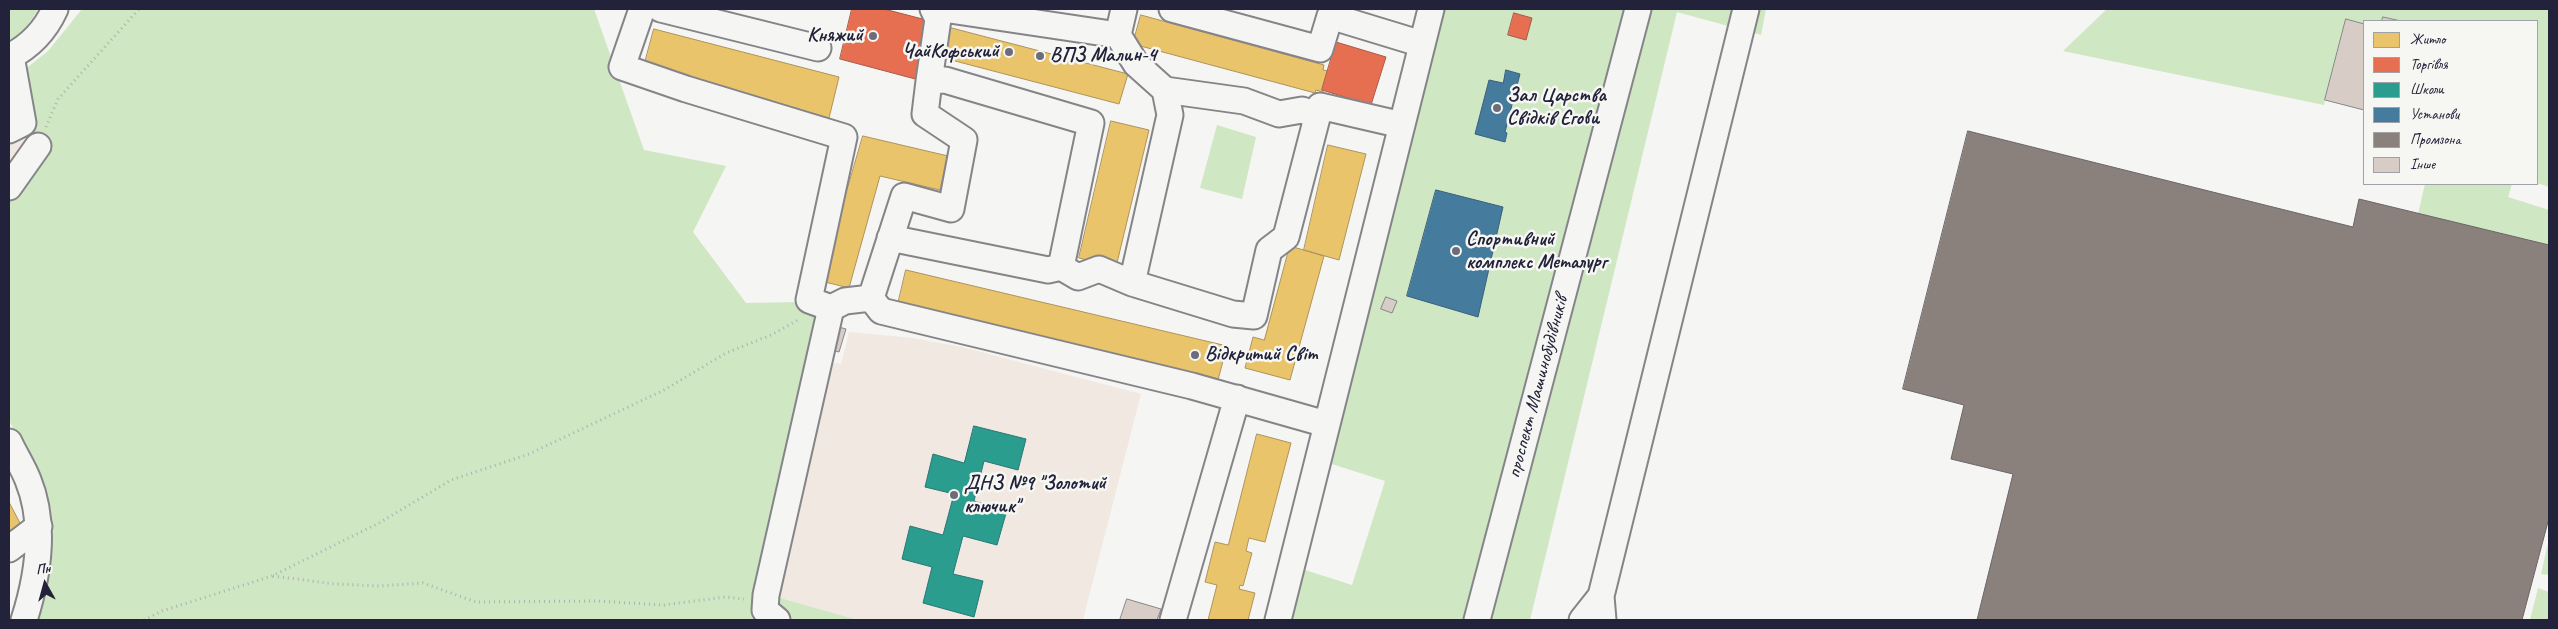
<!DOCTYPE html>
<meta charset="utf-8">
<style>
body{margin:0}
#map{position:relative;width:2558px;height:629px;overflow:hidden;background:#f5f5f3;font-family:Caveat,sans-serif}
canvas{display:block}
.frame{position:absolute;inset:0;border:10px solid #22223b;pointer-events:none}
.legend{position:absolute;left:2363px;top:20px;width:175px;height:165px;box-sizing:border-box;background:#f6f6f2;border:1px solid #a1a1a9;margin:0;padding:6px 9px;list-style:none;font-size:15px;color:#22223b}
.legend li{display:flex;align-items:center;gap:10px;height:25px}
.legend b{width:25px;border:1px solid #a1a1a9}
.north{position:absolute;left:20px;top:559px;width:50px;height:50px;-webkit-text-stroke:4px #f6f6f2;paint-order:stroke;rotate:353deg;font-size:14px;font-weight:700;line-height:20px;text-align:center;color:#22223b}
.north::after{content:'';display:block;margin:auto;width:18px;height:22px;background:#22223b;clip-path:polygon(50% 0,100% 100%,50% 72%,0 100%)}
</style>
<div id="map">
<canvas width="2558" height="629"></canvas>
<div class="frame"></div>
<ul class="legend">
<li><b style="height:14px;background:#e9c46a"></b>Житло</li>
<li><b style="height:14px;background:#e76f51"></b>Торгівля</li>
<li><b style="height:14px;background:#2a9d8f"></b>Школи</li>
<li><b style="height:14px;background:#457b9d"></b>Установи</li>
<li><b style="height:14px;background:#8a817c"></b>Промзона</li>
<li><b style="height:14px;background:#d7cdc6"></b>Інше</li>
</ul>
<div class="north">Пн</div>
</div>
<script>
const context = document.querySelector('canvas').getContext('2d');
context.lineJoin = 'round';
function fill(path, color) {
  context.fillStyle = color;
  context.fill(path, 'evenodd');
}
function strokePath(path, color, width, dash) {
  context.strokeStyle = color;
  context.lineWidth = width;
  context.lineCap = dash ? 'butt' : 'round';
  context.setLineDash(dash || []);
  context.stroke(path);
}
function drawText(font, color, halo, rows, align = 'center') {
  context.font = font + ' Caveat,sans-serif';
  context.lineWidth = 5;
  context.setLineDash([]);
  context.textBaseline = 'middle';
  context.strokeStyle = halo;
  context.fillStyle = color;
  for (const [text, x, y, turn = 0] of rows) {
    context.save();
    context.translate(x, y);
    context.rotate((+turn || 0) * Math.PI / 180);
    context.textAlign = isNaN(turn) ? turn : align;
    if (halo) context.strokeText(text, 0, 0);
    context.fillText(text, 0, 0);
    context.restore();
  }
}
const built = new Path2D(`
 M9,124L28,131L30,141L9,176Z
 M849,332L913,338L962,347L1141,394L1083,620H858L770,595L821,360L841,364Z`);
const green = new Path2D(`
 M9,9H38C32,21 21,34 9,40Z
 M82,9H594L644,150L726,166L693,232L746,303L798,302L828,309L770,595L858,620H39L51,524L20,443L9,420V176L30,141L28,131L33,102L19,74L48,51Z
 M1443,9H1766L1761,35L1677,12L1530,620H1288L1299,568L1352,585L1385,481L1332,464Z
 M2107,9H2549V187L2537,183V21H2401L2384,17L2382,21H2364V24L2346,19L2324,105L2063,51Z
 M1217,125L1256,137L1242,199L1200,188Z
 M2425,184H2512L2508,197L2549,210V245L2418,214Z
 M2549,539V575L2541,574Z
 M2538,588L2549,592V620H2530Z`);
const homes = new Path2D(`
 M1141,15L1324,65L1323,70L1328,71L1323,92L1316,90L1315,93L1133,44Z
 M944,26L1128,74L1119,104L936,56Z
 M654,29L839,77L829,118L643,70Z
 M1111,121L1149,130L1116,267L1079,258Z
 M863,136L948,156L940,190L880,176L849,288L821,281Z
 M1328,145L1366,154L1339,260L1304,250Z
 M1290,246L1324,256L1290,380L1245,368L1253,337L1264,340Z
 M906,270L1227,346L1218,380L898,304Z
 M1257,434L1291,443L1265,542L1249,538L1246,551L1252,553L1243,586L1240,585L1239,589L1255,593L1248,620H1208L1217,585L1205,582L1215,542L1228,545Z
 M9,502L21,525L9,531Z`);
const shops = new Path2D(`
 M852,9H884L934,22L919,80L840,59Z
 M1514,13L1532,18L1526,40L1508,35Z
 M1336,42L1386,57L1371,105L1322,90Z`);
const schools = new Path2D(`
 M974,426L1026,439L1018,470L984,461L974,501L1007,510L997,545L963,536L953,574L983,581L974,617L923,603L932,567L902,559L910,526L943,535L954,494L925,487L933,454L964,463Z`);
const public = new Path2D(`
 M1506,70L1520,74L1505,132L1507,133L1505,142L1475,134L1489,80L1503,83Z
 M1436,190L1503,207L1478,317L1407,296Z`);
const industry = new Path2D(`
 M1968,131L2353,227L2359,199L2549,245V518L2522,620H1977L2013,474L1951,459L1964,405L1903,389Z`);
const building = new Path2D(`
 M2383,17L2401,21H2382Z
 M2346,19L2364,24V110L2325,100Z
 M1386,297L1397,301L1392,313L1381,309Z
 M832,325L846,329L839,352L825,348Z
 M1127,599L1161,609L1157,620H1120Z`);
const path = new Path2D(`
 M46,127L58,99L139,9
 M273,576L335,584L379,586L423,583L476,602L596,601L664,605L725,597L744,599
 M144,620L162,611L272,576L379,523L451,480L529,454L666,389L726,353L771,335L800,319`);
const minor = new Path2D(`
 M642,9L622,67L686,89L844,137L809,300L831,308L845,301L871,298L904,196L951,209L964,140L925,114L929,81
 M661,9L818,48
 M933,9L938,19L929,81L945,80L1091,123L1061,267L1078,277L1099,269L1132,283L1170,115L1165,90L1136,64L1118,35L943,9
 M1172,9L1320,49L1330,16L1422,44
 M1118,35L1124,9
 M9,57C31,46 45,31 55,9
 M1165,90L1244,101L1279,114L1302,110L1318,115
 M9,130L23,123L11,56
 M9,187L38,146
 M890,238L1048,270L1061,267
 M1132,283L1233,314L1254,316L1269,250L1286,237L1320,106L1402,125
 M871,298L881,311L1192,386L1326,424
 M9,442C15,455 23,467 28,480C46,524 38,576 24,620
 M9,549L39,526
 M777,620L765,610L766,595L831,308
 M1173,620L1237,398
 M1278,620L1431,9
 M1477,620L1638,9
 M1582,620L1601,596
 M1603,620L1601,596L1746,9`);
const markers = [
 [873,36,5,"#6c6c7b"],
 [1009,52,5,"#6c6c7b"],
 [1040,56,5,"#6c6c7b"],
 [1497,108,5,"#6c6c7b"],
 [1456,251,5,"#6c6c7b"],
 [1195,355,5,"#6c6c7b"],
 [954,495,5,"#6c6c7b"]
];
const poiNames = [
 ["Княжий",863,36,"right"],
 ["ЧайКофський",999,52,"right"],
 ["ВПЗ Малин-4",1050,56],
 ["Зал Царства",1507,96],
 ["Свідків Єгови",1507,119],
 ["Спортивний",1466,240],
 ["комплекс Металург",1466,263],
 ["Відкритий Світ",1205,355],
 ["ДНЗ №9 \"Золотий",964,484],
 ["ключик\"",964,507]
];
const streetNames = [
 ["проспект Машинобудівників",1538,387,-75]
];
fill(built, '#f1e9e1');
fill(green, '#cfe7c2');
fill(homes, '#e9c46a');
strokePath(homes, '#ad935c', 1);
fill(shops, '#e76f51');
strokePath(shops, '#ac584a', 1);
fill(schools, '#2a9d8f');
strokePath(schools, '#287876', 1);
fill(public, '#457b9d');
strokePath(public, '#3a6080', 1);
fill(industry, '#8a817c');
strokePath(industry, '#6b6468', 1);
fill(building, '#d7cdc6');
strokePath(building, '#858589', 1);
strokePath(minor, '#858589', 29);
strokePath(path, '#b0b0b2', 3, [1, 4]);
strokePath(minor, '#f5f5f3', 25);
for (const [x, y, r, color] of markers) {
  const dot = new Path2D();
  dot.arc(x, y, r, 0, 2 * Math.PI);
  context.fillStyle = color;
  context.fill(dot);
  strokePath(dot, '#f6f6f2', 2);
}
drawText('bold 20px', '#22223b', '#f6f6f2', poiNames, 'left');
drawText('20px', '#22223b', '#f6f6f2', streetNames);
</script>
